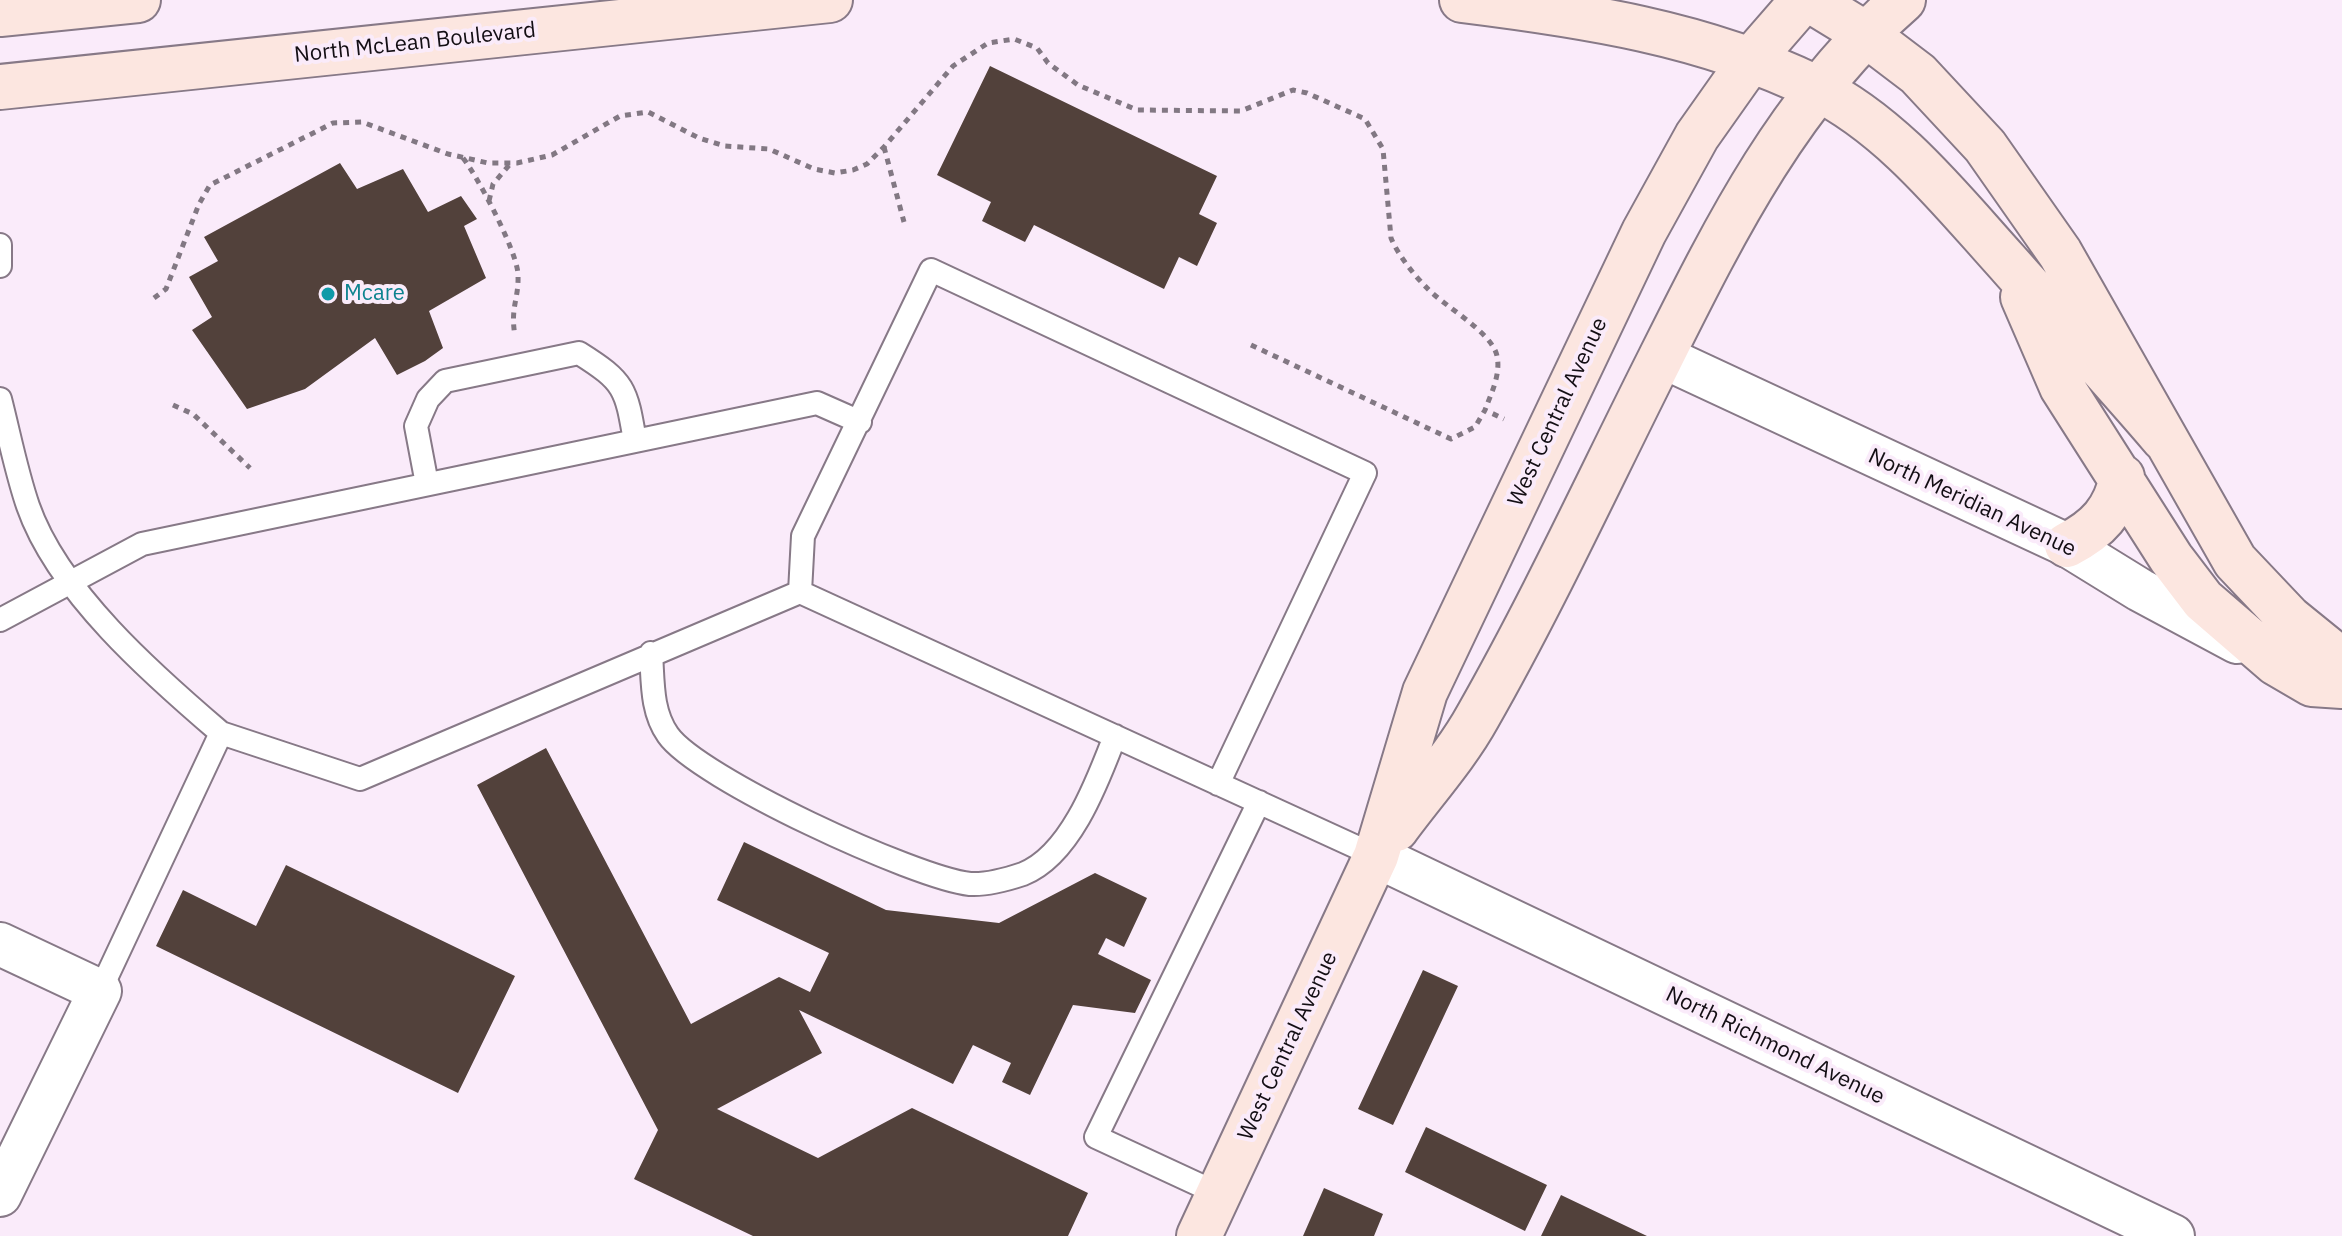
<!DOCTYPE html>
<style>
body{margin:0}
canvas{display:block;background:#faebfa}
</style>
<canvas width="2342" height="1236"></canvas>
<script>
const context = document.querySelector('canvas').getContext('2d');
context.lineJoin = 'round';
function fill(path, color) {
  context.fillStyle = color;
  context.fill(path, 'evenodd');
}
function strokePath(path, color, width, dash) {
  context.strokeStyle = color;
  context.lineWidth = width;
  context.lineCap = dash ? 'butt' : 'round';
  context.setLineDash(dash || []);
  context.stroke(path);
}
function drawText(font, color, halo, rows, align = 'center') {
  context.font = font + ' "IBM Plex Sans",sans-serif';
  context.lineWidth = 8;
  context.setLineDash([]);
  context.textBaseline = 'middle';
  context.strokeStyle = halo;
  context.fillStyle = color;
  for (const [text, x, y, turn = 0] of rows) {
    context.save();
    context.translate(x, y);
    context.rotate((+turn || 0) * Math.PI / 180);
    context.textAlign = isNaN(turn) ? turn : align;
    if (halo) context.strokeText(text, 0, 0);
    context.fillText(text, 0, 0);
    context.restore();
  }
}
const building = new Path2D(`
 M990,66L1217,176L1199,214L1217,223L1197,266L1179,257L1164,289L1034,225L1025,242L982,221L991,202L937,175Z
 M340,163L357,189L403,169L428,212L461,196L477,219L464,226L486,278L429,311L443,348L425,361L397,375L375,338L305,389L247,409L192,330L212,317L189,277L218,261L204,237Z
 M546,748L691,1024L779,977L810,992L829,953L717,900L744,842L886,910L999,923L1095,873L1147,898L1124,947L1106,938L1098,954L1151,980L1135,1013L1073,1005L1030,1095L1002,1082L1011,1063L973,1045L953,1084L799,1010L822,1053L717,1109L818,1158L912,1108L1088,1193L1068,1236H753L634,1179L658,1130L477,785Z
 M286,865L515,976L458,1093L156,946L183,890L256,926Z
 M1423,970L1458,986L1393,1125L1358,1109Z
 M1426,1127L1547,1185L1525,1231L1405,1172Z
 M1324,1188L1383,1214L1374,1236H1303Z
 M1561,1195L1647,1236H1541Z`);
const path = new Path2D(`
 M884,147L904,222
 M463,158C478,177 518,253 518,275C519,299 510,307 515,336
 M489,201L493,184L511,163
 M154,298L166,289L199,204L210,185L333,123L362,122L448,154L488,163H517L552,155L620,116L648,112L699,138L725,146L769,149L814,169L835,173L853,170L867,164L884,147L953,66L988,43L1014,39L1037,48L1048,63L1078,85L1137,110L1241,111L1293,90L1307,93L1365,119L1383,149L1391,238C1398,255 1414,275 1427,288C1445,307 1492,332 1497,356C1501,374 1491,394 1485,410
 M1251,345L1451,439L1475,427L1485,410L1504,419
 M173,405L193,414L250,468`);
const lane = new Path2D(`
 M0,245V266
 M0,399C9,434 16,471 28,506C58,592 153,675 221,733L100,991
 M427,484L416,426L428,399L445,381L579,353C625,382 626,388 635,441
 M800,592L803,536L931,270L1365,473L1218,784
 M0,620L142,544L817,403L860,422
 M651,653C653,681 651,711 668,735C698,778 915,878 970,884C986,885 1008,879 1023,874C1071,855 1098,780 1115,736
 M221,733L360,779L800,592L1376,856
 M1219,1194L1096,1137L1259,802`);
const street = new Path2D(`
 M1661,356L2067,545L2140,590L2237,642
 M1376,856L2173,1236
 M0,944L100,991L0,1195`);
const secondary = new Path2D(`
 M1462,0C1583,15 1703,33 1814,87C1892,125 1950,199 2007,262C2059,321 2113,379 2164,439
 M1810,0L1864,33L1918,74L1985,146L2060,253L2235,561L2289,618L2342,661
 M0,14L138,0
 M0,87L830,0
 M2023,297L2062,387L2171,558L2203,600L2276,663L2312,684L2342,686
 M2067,545C2098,529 2115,511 2122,477
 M1396,829C1423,792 1456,756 1478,716C1544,600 1600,478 1660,359C1726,227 1790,98 1903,0
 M1199,1236L1376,856L1425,692L1644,232L1697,136L1750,61L1803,0`);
const markers = [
 [328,294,8,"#0f9aa8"]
];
const streetNames = [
 ["North McLean Boulevard",415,43,-6],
 ["West Central Avenue",1558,412,-65],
 ["North Meridian Avenue",1972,503,25],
 ["West Central Avenue",1288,1046,-65],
 ["North Richmond Avenue",1775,1046,26]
];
const cultureNames = [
 ["Mcare",344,294]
];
fill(building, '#52413b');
strokePath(lane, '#877987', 26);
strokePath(street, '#877987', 46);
strokePath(secondary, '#877987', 48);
strokePath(path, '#827883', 5, [6, 6]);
strokePath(lane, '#fff', 22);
strokePath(street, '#fff', 42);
strokePath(secondary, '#fce6e0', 44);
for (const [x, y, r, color] of markers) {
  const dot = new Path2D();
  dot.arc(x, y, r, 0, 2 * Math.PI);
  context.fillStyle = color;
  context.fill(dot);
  strokePath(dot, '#faebfa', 3);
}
drawText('22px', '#130e14', '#faebfa', streetNames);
drawText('22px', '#0d838f', '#faebfa', cultureNames, 'left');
</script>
